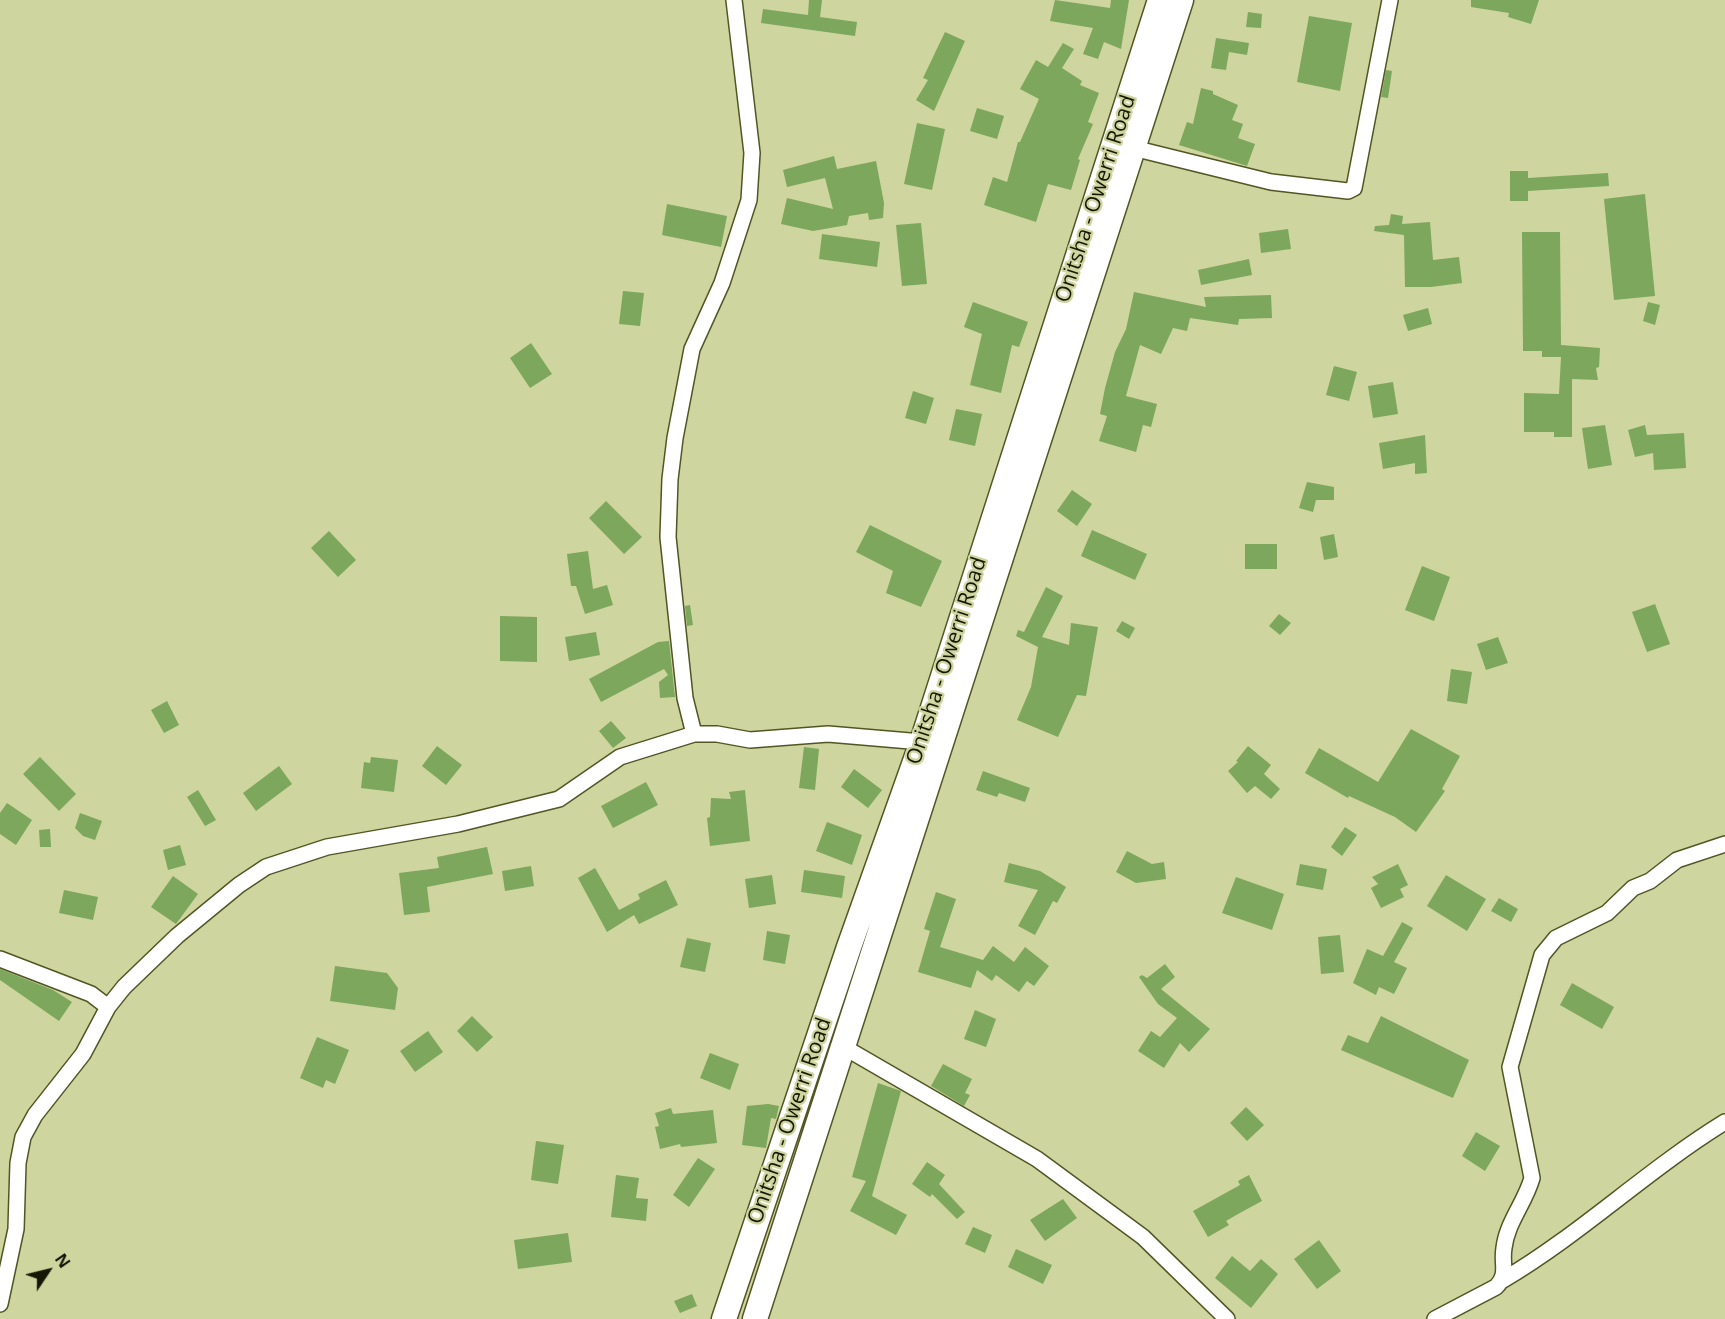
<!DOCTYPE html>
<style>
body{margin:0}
#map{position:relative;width:1725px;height:1319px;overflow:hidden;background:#cfd59e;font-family:"Open Sans",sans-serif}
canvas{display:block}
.north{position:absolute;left:18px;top:1241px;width:60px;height:60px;-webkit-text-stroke:4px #cfd59e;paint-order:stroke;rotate:55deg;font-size:16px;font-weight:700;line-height:24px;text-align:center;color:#161804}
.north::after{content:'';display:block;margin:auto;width:21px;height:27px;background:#161804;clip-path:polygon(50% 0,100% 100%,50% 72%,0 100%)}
</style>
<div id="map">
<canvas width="1725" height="1319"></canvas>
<div class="north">N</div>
</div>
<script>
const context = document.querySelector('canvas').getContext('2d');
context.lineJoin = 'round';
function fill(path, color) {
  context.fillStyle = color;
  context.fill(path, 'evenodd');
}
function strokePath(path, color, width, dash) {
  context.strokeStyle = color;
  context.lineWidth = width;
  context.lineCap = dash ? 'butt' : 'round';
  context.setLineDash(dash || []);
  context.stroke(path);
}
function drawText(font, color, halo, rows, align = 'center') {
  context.font = font + ' "Open Sans",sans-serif';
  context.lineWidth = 4.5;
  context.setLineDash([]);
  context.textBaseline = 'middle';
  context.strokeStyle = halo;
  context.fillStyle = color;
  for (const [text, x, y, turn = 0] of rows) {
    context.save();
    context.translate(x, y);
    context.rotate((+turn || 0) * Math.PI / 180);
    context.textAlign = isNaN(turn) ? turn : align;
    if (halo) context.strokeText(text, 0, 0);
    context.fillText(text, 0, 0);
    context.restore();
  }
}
const building = new Path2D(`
 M809,0H822L820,17L857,22L855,36L761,23L763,9L808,15Z
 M1055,0L1110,8L1111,0H1129L1121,49L1104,42L1098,59L1083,54L1093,28L1050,21Z
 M1471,0H1539L1531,24L1508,17L1509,13L1471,7Z
 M1248,12L1262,14L1261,28L1246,27Z
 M1309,16L1352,23L1340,91L1297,82Z
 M945,32L965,41L934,111L916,100L928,80L923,78Z
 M1216,38L1249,43L1247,55L1229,52L1226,70L1211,68Z
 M1063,43L1074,49L1062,68L1082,81L1080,85L1099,93L1088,122L1093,124L1078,159L1080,160L1071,190L1048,184L1036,222L984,205L993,177L1007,182L1018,142H1020L1039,99L1020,89L1036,60L1048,67Z
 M1386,70L1392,71L1388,98L1381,97Z
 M1201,88L1213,91V94L1238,105L1232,120L1243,124L1238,138L1255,144L1247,166L1179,145L1187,122L1193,124Z
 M977,108L1004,116L997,139L970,131Z
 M917,123L945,129L932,190L904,184Z
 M834,156L837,169L876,161L884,203L883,218L869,220L868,213L849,216L847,225L813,231L781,224L787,198L833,209L825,178L787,187L783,170Z
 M1510,171H1528V178L1608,173L1609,186L1528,191V201H1510Z
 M1645,194L1655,296L1614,300L1604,199Z
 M667,204L727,216L721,247L662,235Z
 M1391,214L1403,216L1402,224L1430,222L1433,260L1459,257L1462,283L1431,287H1405L1404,235L1374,231L1375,226L1389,225Z
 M921,223L927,284L902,286L896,225Z
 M1288,229L1291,249L1261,253L1259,233Z
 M1522,232H1560L1561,345L1600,348L1599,367L1596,368L1598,380L1572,379V437H1554V432H1524V393L1559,394L1561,357H1542V351H1523Z
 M822,234L880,242L877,267L819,259Z
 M1249,259L1252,275L1201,285L1198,270Z
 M623,291L644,293L640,326L619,324Z
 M1134,292L1206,307L1204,297L1271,295L1272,318L1239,319L1238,325L1190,318L1187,331L1173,328L1161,354L1140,345L1126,396L1157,404L1151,427L1143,425L1136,452L1099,441L1107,416L1100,414L1105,388L1115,352L1126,329Z
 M973,302L1028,322L1019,347L1012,345L1001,393L970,385L982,334L964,327Z
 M1648,302L1660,305L1655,325L1643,321Z
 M1428,308L1432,324L1408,331L1403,315Z
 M531,343L552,374L530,388L510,358Z
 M1334,366L1357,372L1349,401L1326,395Z
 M1393,382L1398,414L1373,418L1368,386Z
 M913,391L934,398L926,424L905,418Z
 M956,409L982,414L975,446L949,440Z
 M1605,425L1612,465L1588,469L1582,428Z
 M1645,425L1647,435L1684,433L1686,468L1654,470L1653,453L1635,457L1628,430Z
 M1425,435L1427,473L1415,474V463L1383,469L1379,443Z
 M1307,482L1334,487V500H1316L1313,512L1299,508Z
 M1072,490L1092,504L1077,526L1057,511Z
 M606,501L642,537L624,554L589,518Z
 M870,525L942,561L921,607L886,593L893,571L856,552Z
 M1092,530L1147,554L1135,580L1081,556Z
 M329,531L356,560L338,577L311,548Z
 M1334,534L1338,557L1324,560L1320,537Z
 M1245,544H1277V569H1245Z
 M588,551L593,589L607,585L613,605L585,614L576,586H571L567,554Z
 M1422,566L1450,577L1434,621L1405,610Z
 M1046,587L1063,596L1042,637L1069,645L1071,623L1098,627L1086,696L1077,695L1058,737L1017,720L1031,687L1038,647L1016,636L1018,630L1024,632Z
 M1655,604L1670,644L1647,652L1632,612Z
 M690,605L693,625L687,626L685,606Z
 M1279,614L1291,623L1280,635L1269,626Z
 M500,616L537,617V662L500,661Z
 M1122,621L1135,628L1129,639L1116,631Z
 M596,632L600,655L569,661L565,637Z
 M1498,637L1508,663L1486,670L1477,644Z
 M669,641L675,697L660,698L659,682L668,675L664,669L601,702L589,679L658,642Z
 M1451,669L1472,672L1467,704L1447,701Z
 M167,701L179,725L164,733L151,710Z
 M611,721L626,738L613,748L599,731Z
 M1411,729L1460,756L1442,789L1445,791L1416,832L1395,817L1349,796L1348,798L1305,773L1319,748L1378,782Z
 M437,746L462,765L446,785L422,766Z
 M1248,746L1271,765L1264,774L1280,789L1271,799L1255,786L1247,793L1228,771L1238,762L1236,761Z
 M804,747L819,749L815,790L799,788Z
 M40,757L76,794L59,811L23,774Z
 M371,757L398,760L394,792L361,788L364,762L370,763Z
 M279,766L292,784L256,811L243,793Z
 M854,769L882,790L868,808L841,787Z
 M983,771L1030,788L1025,802L999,793L997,797L976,790Z
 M646,782L658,805L613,828L601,806Z
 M198,790L216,820L205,826L187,797Z
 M745,790L750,841L710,846L707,818L710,817L711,798L731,799L729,792Z
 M7,803L32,820L16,845L0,834V813Z
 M80,813L102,821L95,840L83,836L75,828Z
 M827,822L862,835L852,865L816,851Z
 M1345,827L1357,835L1342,856L1331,847Z
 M50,829L51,847H40L39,830Z
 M180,845L186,865L168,870L163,850Z
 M487,847L493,874L427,887L430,912L404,915L399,873L439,868L437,857Z
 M1127,851L1152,864L1164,862L1166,879L1136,883L1116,872Z
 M1009,863L1040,871L1066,887L1057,903L1053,901L1035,935L1018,926L1038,890L1004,882Z
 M1300,864L1327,869L1323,890L1296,885Z
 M1398,864L1408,885L1400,889L1404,897L1381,908L1371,888L1378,884L1372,877Z
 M531,866L534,886L505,891L502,871Z
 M595,868L619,910L640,899L638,894L666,880L678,905L639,924L634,915L607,932L578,878Z
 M804,870L845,876L842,898L801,892Z
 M772,875L776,904L749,908L745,879Z
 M1446,875L1486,899L1467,931L1427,906Z
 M173,876L198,894L176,924L151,907Z
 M1236,877L1284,894L1272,930L1222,913Z
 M64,890L98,897L93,920L59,913Z
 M936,892L956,899L940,947L983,960L993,946L1014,962L1025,947L1049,966L1034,986L1027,981L1019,992L996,975L992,981L977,970L971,988L918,972L930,931L924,929Z
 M1499,898L1518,909L1511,922L1491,911Z
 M1402,922L1413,928L1394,962L1407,968L1394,994L1379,987L1376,995L1353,983L1367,949L1383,956Z
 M767,931L790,935L785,964L763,960Z
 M1340,935L1344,972L1321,974L1318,937Z
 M687,938L711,943L705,972L680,967Z
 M1165,964L1175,977L1161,989L1210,1029L1189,1052L1180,1043L1164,1068L1138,1051L1151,1031L1160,1037L1177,1018L1158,1004L1139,977L1142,975L1147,978Z
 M335,966L387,973L398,988L395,1010L330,1001Z
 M0,969L53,990L72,1002L59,1021L0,980Z
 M1572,983L1614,1007L1602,1029L1560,1005Z
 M975,1010L996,1019L986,1047L964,1039Z
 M472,1016L493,1037L477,1052L457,1031Z
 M1381,1016L1469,1060L1453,1098L1341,1050L1348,1035L1368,1043Z
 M428,1031L443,1052L415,1072L400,1051Z
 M317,1037L349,1050L335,1084L326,1080L323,1088L300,1078Z
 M710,1053L739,1064L730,1090L700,1078Z
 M943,1064L972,1079L965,1093L970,1095L964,1106L931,1086Z
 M878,1083L901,1091L872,1196L907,1215L896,1235L850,1211L866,1181L852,1177Z
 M768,1104L779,1106L776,1119L771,1118L766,1148L742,1145L747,1106Z
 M1246,1107L1264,1125L1247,1141L1230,1123Z
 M671,1108L673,1114L713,1110L717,1143L681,1147L680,1144L660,1149L655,1127L659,1126L655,1113Z
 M1476,1132L1500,1146L1485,1171L1462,1156Z
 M536,1141L564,1145L558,1184L531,1180Z
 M698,1158L715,1169L689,1207L673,1195Z
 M927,1162L945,1175L939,1184L965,1212L957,1219L932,1194L930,1197L912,1184Z
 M616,1175L639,1178L636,1198L648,1199L646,1221L611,1217Z
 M1249,1175L1262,1201L1238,1214L1226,1221L1229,1225L1208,1237L1193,1211L1240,1185L1238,1181Z
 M1063,1199L1077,1218L1045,1241L1030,1220Z
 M973,1227L992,1235L985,1253L965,1244Z
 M568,1233L572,1262L518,1269L514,1240Z
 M1319,1240L1341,1271L1317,1289L1294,1259Z
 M1016,1249L1052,1265L1043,1284L1008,1267Z
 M1232,1256L1250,1271L1261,1259L1278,1274L1251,1308L1215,1278Z
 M692,1294L697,1306L680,1313L674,1301Z`);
const minor = new Path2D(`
 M1133,148L1271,182L1348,191L1354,188L1390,0
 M694,734L685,698L668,537L670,479L675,438L692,349L722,283L749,200L752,153L734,0
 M0,959L91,994L108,1007
 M842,1046L1037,1159L1143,1237L1227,1319
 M1503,1280C1581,1234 1647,1170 1725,1122
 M0,1304L16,1229L18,1163L23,1137L35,1115L83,1054L108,1007L124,987L177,936L239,885L266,867L327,847L458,824L559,799L620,757L694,734H717L750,740L828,734L922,742
 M1435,1319L1496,1287C1509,1274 1501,1264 1504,1248C1507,1222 1525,1203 1532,1178L1510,1067L1542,955L1556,938L1607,913L1633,888L1650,881L1677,860L1725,844`);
const trunk = new Path2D(`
 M724,1319L849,947L922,742L1160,0
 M755,1319L1181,0`);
const streetNames = [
 ["Onitsha - Owerri Road",1096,199,-72],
 ["Onitsha - Owerri Road",947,661,-72],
 ["Onitsha - Owerri Road",790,1121,-71]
];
fill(building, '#7ca75c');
strokePath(minor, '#515623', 18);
strokePath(trunk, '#515623', 27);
strokePath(minor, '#fff', 15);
strokePath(trunk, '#fff', 24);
drawText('21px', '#161804', '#cfd59e', streetNames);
</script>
